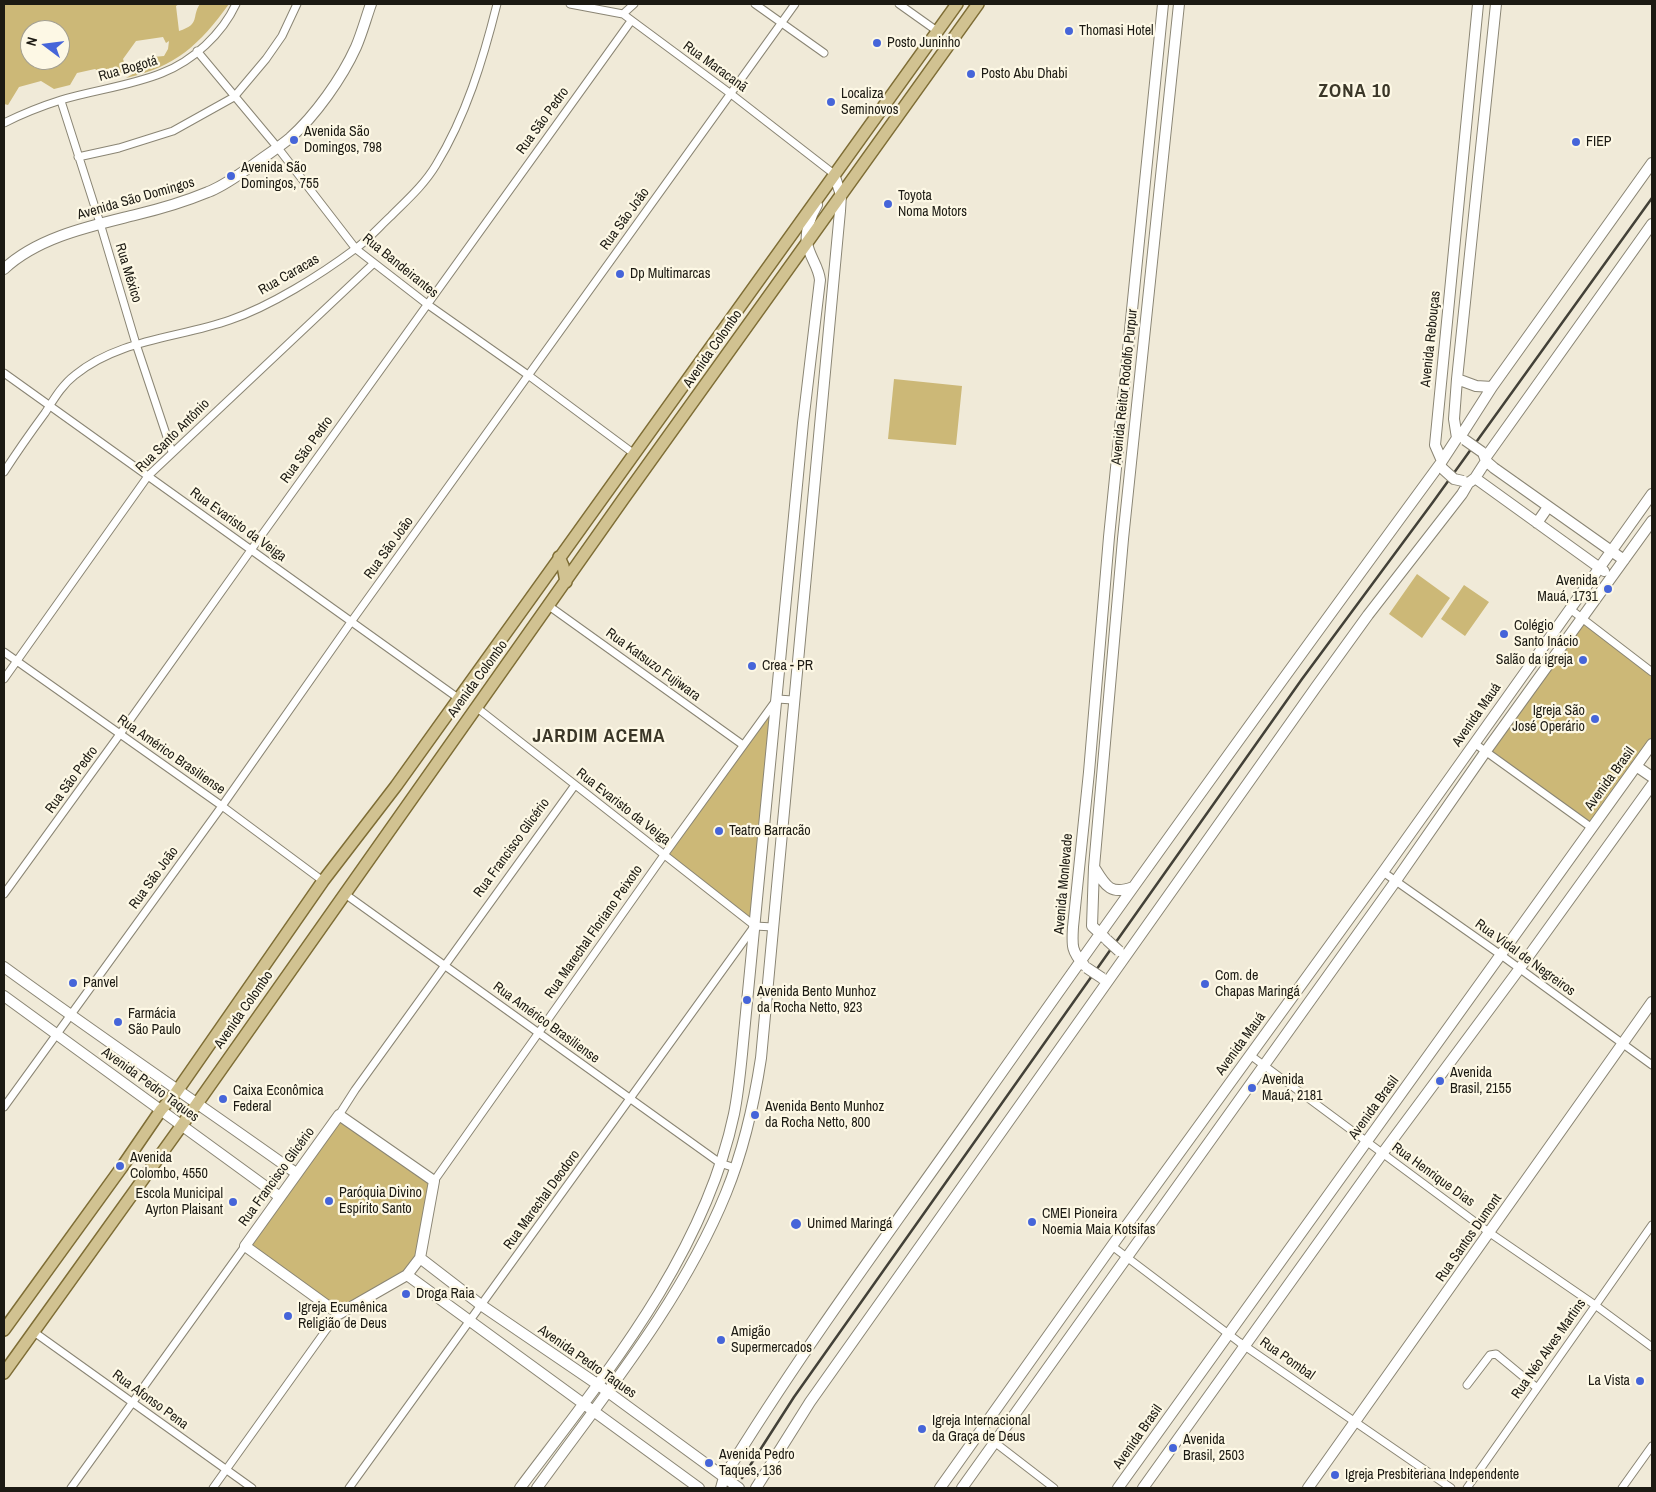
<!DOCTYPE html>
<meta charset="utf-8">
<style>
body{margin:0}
#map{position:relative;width:1656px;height:1492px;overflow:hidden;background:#f0ead8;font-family:"Archivo Narrow",sans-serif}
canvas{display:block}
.frame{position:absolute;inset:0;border:5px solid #1c1a13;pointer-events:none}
.north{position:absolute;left:20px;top:20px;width:50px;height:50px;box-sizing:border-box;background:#fdf8e5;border:1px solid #a39f91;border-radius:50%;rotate:285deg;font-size:14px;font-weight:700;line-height:20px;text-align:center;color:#1c1a13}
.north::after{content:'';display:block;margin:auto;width:18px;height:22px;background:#4665d9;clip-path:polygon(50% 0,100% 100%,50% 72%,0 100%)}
</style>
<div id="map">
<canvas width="1656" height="1492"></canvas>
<div class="frame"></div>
<div class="north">N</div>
</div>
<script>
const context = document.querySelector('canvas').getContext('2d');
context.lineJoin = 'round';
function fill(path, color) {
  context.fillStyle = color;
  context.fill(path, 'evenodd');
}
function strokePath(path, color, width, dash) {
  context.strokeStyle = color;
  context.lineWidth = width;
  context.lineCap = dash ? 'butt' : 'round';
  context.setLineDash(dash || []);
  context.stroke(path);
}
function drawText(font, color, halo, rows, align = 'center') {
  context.font = font + ' "Archivo Narrow",sans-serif';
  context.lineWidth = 4.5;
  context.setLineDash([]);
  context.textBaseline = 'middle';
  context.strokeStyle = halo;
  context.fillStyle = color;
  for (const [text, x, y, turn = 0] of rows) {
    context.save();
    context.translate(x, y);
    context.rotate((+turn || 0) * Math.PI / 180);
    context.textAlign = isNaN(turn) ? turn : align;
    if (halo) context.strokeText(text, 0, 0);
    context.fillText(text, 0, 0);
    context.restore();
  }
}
const green = new Path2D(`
 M4,4H179L176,6L179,31C201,24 191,17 200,4H229C200,44 176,67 126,78L143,68L153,57L164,56L168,49L169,41L166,43L163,37L136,41L123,59L126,68L120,75L110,79L95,69L77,73L70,85L54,89L41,81L19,87L8,105L4,104ZM30,30H60V60H30Z
 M894,379L962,386L956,445L888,439Z
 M1417,574L1450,598L1422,638L1389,614Z
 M1464,585L1489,602L1465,636L1441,619Z
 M1582,619L1652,672V744L1592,828L1486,751Z
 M777,699L755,926L664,855Z
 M339,1115L434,1181L417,1262L339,1314L245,1246Z`);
const street = new Path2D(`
 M570,4L623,14L731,94L834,174
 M755,4L824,53
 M899,4L937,31
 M623,14L634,4
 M197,51L278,148L356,249L427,304L528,375L633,453
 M61,101L100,223L136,344L172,452
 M4,123C22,114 42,106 61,100C94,90 130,86 162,73C193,61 222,34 236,4
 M78,157L119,148L173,131L234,97L266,59L282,36L297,4
 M4,373L458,698
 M4,472C17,452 31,432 45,413C54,399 62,385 75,375C119,339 179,338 230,320C271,306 320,275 355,249C368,240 379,227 391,216C407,200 424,185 436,165C466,116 483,60 497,4
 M549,606L743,745
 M1570,609L1652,672
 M4,652L222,806L323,881
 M4,679L148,476L374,263
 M476,707L755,926
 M1474,743L1592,828
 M1383,872L1501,955L1652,1065
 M4,894L120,734L251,550L631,21
 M345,894L720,1163L735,1168
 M755,926L773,927
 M1250,1055L1490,1233L1595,1305L1652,1347
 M4,1107L222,806L351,622L795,4
 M339,1115L355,1090L575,785
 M434,1181L664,855L777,699L793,700
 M1112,1246L1239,1342L1451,1488
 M34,1332L252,1488
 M1467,1385L1490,1355L1496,1354L1537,1388
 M980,1431L1054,1488
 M71,1488L245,1246
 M213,1488L326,1330L339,1314
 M349,1488L753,928
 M1467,1488L1652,1225
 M1622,1488L1652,1446`);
const secondary = new Path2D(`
 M4,269C38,237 91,226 135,215C160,209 184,202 208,192C224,186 238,175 253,165C265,156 278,148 290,138C315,116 342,78 356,47C362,33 366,18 371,4
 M1457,379L1476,386L1492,387
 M1460,437L1492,387L1652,163
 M1457,438L1454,419L1457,379L1496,4
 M1483,453L1486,461L1494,468L1624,560
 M1486,457L1652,224
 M1442,461L1457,438
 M1442,468L1440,464L1442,461L1435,445L1478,4
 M1475,478L1604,571
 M1470,482L1475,478L1486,461
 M1537,523L1548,507
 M1636,766L1652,777
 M1094,867C1105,885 1110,896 1133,887
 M1105,938L1092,926L1094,867L1123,539L1179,4
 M1084,965C1071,951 1072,945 1073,927L1089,772L1109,537L1163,4
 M4,967C100,1037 199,1104 296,1173
 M4,996L280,1197
 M339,1115L434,1181L420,1258L407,1275L339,1314L245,1246Z
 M420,1258L481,1305L597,1384L739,1488
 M407,1275L699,1488
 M520,1488C605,1375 704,1256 734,1114C738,1094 740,1074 742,1054L803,423L820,280C819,267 809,256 807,243C805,231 811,215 817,205
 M537,1488C605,1394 682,1301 726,1193C744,1149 754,1104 761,1058L840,211L841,195L834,174
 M721,1488L724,1477C801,1351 889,1233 974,1112C1127,894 1283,678 1440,464
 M756,1488L810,1402L1316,687L1368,615L1462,494L1469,482
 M940,1488L1119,1236L1383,872L1652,494
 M962,1488L1395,882L1486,751L1652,521
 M1118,1488L1652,744
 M1143,1488L1382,1154L1520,968L1652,785
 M1308,1488L1652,1002`);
const primary = new Path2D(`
 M559,557L563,566L566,582
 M4,1330L122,1167L161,1110L175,1094L323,881L396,786L957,4
 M4,1373L182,1125L624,498L978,4`);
const rail = new Path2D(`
 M742,1478L794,1397L1302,679L1433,502L1652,198`);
const secondaryBridge = new Path2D(`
 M1465,440L1482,452
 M1443,469L1454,479L1463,481
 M1107,940L1119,951
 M1087,968L1102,978`);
const markers = [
 [1069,31,5,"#4665d9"],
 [877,43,5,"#4665d9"],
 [971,74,5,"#4665d9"],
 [831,102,5,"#4665d9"],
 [294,140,5,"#4665d9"],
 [1576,142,5,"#4665d9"],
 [231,176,5,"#4665d9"],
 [888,204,5,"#4665d9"],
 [620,274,5,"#4665d9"],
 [1608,589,5,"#4665d9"],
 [1504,634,5,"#4665d9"],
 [1583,660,5,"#4665d9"],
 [752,666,5,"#4665d9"],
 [1595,719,5,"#4665d9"],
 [719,831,5,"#4665d9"],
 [73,983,5,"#4665d9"],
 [1205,984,5,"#4665d9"],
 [747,1000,5,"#4665d9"],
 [118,1022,5,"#4665d9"],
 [1440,1081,5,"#4665d9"],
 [1252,1088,5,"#4665d9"],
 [223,1099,5,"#4665d9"],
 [755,1115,5,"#4665d9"],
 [120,1166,5,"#4665d9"],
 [329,1201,5,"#4665d9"],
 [233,1202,5,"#4665d9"],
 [1032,1222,5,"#4665d9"],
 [796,1224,6,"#4665d9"],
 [406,1294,5,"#4665d9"],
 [288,1316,5,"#4665d9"],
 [721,1340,5,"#4665d9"],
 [1640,1381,5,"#4665d9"],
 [922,1429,5,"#4665d9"],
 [1173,1448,5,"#4665d9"],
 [709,1463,5,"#4665d9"],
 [1335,1475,5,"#4665d9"]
];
const poiNames = [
 ["Thomasi Hotel",1079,31],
 ["Posto Juninho",887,43],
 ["Posto Abu Dhabi",981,74],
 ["Localiza",841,94],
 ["Seminovos",841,110],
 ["Avenida São",304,132],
 ["Domingos, 798",304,148],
 ["FIEP",1586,142],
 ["Avenida São",241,168],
 ["Domingos, 755",241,184],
 ["Toyota",898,196],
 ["Noma Motors",898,212],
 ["Dp Multimarcas",630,274],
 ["Avenida",1598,581,"right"],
 ["Mauá, 1731",1598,597,"right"],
 ["Colégio",1514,626],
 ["Santo Inácio",1514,642],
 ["Salão da igreja",1573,660,"right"],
 ["Crea - PR",762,666],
 ["Igreja São",1585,711,"right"],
 ["José Operário",1585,727,"right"],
 ["Teatro Barracão",729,831],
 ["Com. de",1215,976],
 ["Chapas Maringá",1215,992],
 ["Panvel",83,983],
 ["Avenida Bento Munhoz",757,992],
 ["da Rocha Netto, 923",757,1008],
 ["Farmácia",128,1014],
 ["São Paulo",128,1030],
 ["Avenida",1450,1073],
 ["Brasil, 2155",1450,1089],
 ["Avenida",1262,1080],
 ["Mauá, 2181",1262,1096],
 ["Caixa Econômica",233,1091],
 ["Federal",233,1107],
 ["Avenida Bento Munhoz",765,1107],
 ["da Rocha Netto, 800",765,1123],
 ["Avenida",130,1158],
 ["Colombo, 4550",130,1174],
 ["Paróquia Divino",339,1193],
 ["Espírito Santo",339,1209],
 ["Escola Municipal",223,1194,"right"],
 ["Ayrton Plaisant",223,1210,"right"],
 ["CMEI Pioneira",1042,1214],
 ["Noemia Maia Kotsifas",1042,1230],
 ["Unimed Maringá",807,1224],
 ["Droga Raia",416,1294],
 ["Igreja Ecumênica",298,1308],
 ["Religião de Deus",298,1324],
 ["Amigão",731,1332],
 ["Supermercados",731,1348],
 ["La Vista",1630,1381,"right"],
 ["Igreja Internacional",932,1421],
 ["da Graça de Deus",932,1437],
 ["Avenida",1183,1440],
 ["Brasil, 2503",1183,1456],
 ["Avenida Pedro",719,1455],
 ["Taques, 136",719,1471],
 ["Igreja Presbiteriana Independente",1345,1475]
];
const streetNames = [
 ["Rua Maracanã",715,67,36],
 ["Rua Bogotá",128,69,-16],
 ["Rua São Pedro",543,121,-54],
 ["Avenida São Domingos",136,199,-16],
 ["Rua São João",625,219,-54],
 ["Rua Bandeirantes",400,266,39],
 ["Rua México",128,273,73],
 ["Rua Caracas",289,275,-30],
 ["Avenida Rebouças",1431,339,-84],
 ["Avenida Colombo",713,349,-55],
 ["Avenida Reitor Rodolfo Purpur",1125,387,-84],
 ["Rua Santo Antônio",173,436,-45],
 ["Rua São Pedro",307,450,-54],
 ["Rua Evaristo da Veiga",238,525,36],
 ["Rua São João",389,548,-54],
 ["Rua Katsuzo Fujiwara",653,665,36],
 ["Avenida Colombo",478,679,-54],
 ["Avenida Mauá",1477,715,-55],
 ["Rua Américo Brasiliense",171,755,35],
 ["Avenida Brasil",1610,779,-54],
 ["Rua São Pedro",72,780,-54],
 ["Rua Evaristo da Veiga",623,807,38],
 ["Rua Francisco Glicério",512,848,-54],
 ["Rua São João",154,878,-54],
 ["Avenida Monlevade",1064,884,-85],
 ["Rua Marechal Floriano Peixoto",594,932,-55],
 ["Rua Vidal de Negreiros",1525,958,36],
 ["Avenida Colombo",244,1010,-55],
 ["Rua Américo Brasiliense",546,1023,36],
 ["Avenida Mauá",1241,1044,-54],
 ["Avenida Pedro Taques",150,1085,36],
 ["Avenida Brasil",1374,1108,-54],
 ["Rua Henrique Dias",1433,1175,36],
 ["Rua Francisco Glicério",277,1177,-54],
 ["Rua Marechal Deodoro",542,1200,-54],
 ["Rua Santos Dumont",1469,1238,-55],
 ["Rua Néo Alves Martins",1549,1349,-55],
 ["Rua Pombal",1287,1359,35],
 ["Avenida Pedro Taques",587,1362,35],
 ["Rua Afonso Pena",150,1400,36],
 ["Avenida Brasil",1138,1437,-55]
];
const districtNames = [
 ["ZONA 10",1355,92],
 ["JARDIM ACEMA",599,737]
];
fill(green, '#ccb877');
strokePath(street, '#8a8574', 9);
strokePath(secondary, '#8a8574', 12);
strokePath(primary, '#7e6d35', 14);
strokePath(street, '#fff', 7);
strokePath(secondary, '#fff', 10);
strokePath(primary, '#d1c291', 11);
strokePath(rail, '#434138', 2.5);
strokePath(secondaryBridge, '#8a8574', 12, []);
strokePath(secondaryBridge, '#fff', 10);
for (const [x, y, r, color] of markers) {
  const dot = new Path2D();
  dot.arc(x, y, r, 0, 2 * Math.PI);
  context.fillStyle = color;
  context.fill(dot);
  strokePath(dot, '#fdf8e5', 2);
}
drawText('14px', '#1c1a13', '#fdf8e5', poiNames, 'left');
drawText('14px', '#1c1a13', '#fdf8e5', streetNames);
context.letterSpacing = '1px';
drawText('bold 19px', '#3b3728', '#fdf8e5', districtNames);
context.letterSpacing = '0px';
</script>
